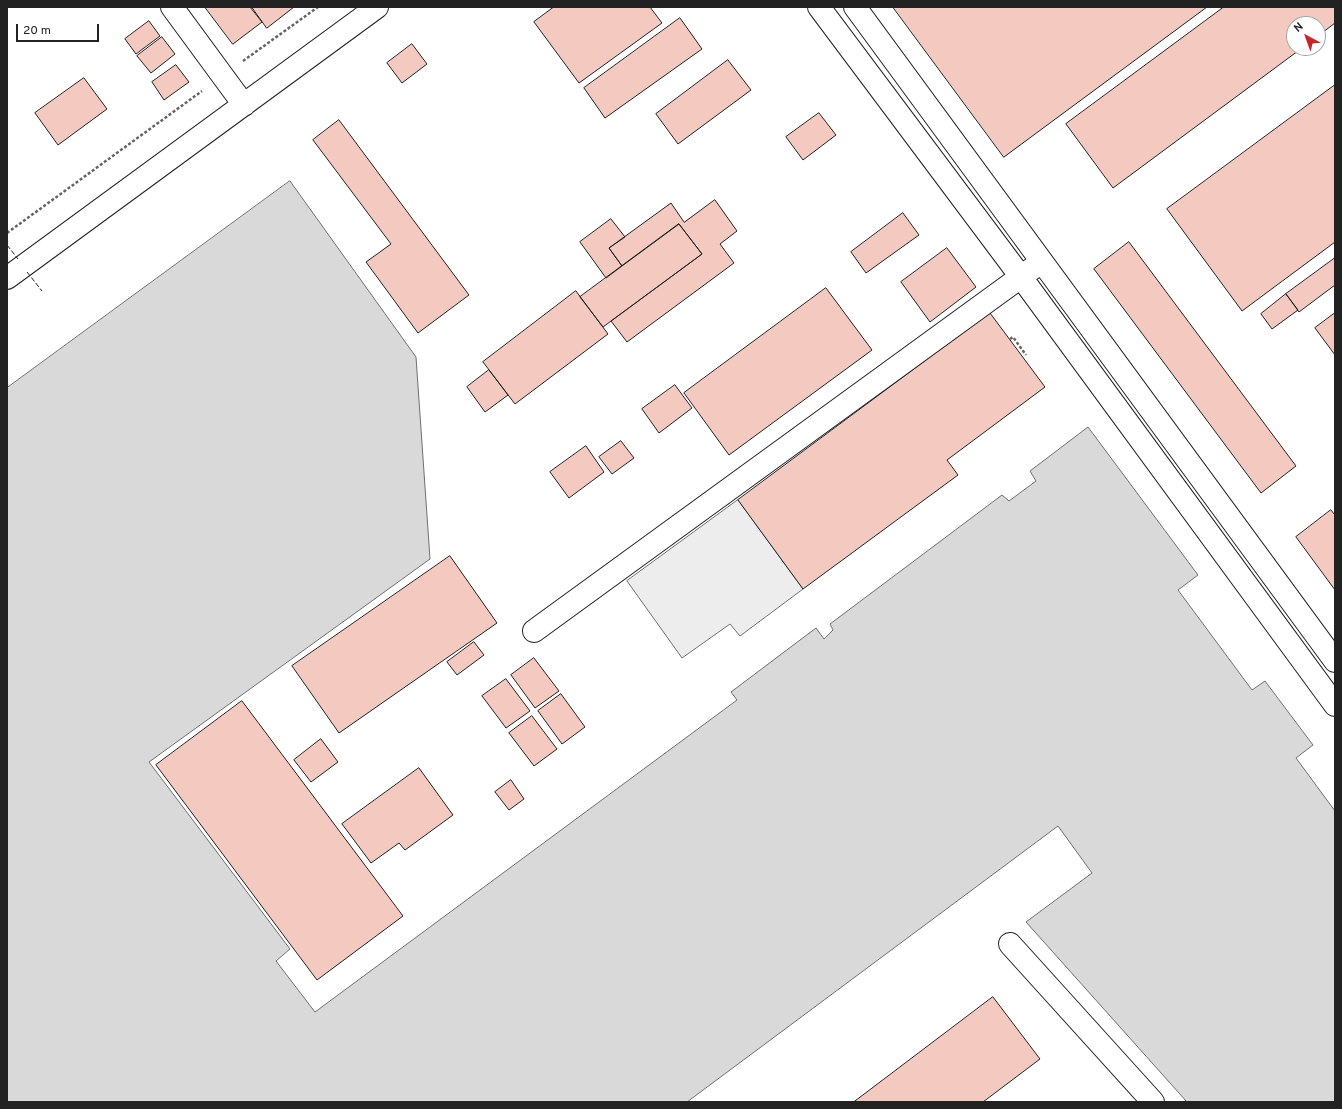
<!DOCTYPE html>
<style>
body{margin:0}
#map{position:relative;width:1342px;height:1109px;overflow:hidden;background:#fff;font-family:Overpass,sans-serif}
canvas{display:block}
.frame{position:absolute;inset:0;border:8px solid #222;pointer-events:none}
.north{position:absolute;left:1286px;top:16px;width:40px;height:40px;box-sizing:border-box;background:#fff;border:1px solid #a7a7a7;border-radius:50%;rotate:319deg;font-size:11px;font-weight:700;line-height:16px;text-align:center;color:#222}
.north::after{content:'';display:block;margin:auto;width:14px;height:18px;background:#c62828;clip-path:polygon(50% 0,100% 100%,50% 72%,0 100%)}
.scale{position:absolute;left:16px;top:24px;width:83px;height:18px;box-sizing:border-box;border:2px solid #222;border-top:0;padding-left:5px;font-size:12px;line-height:14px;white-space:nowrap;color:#222;-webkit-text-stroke:3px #fff;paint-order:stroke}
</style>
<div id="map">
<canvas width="1342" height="1109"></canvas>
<div class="frame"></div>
<div class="north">N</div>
<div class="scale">20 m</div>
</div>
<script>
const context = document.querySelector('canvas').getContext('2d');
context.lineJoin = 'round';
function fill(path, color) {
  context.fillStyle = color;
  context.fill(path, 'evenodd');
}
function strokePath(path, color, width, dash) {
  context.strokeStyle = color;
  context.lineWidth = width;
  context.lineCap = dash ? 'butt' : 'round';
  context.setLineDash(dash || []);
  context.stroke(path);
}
const parking = new Path2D(`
 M738,500L803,589L740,636L730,624L682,658L627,581Z`);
const water = new Path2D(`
 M290,181L416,357L430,559L149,762L290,949L276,961L315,1012L737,700L731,692L816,628L824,639L833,630L830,624L1002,495L1009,501L1036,481L1030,471L1088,427L1198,575L1178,590L1252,690L1265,681L1313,745L1296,758L1335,811V1102H1187L1026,922L1092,873L1058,826L687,1102H7V388Z`);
const building = new Path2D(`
 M205,7H250L262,22L233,44Z
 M252,7H294L267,28Z
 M554,7H650L662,23L579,83L534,22Z
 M893,7H1207L1004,157Z
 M1224,7H1335V23L1318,36V24H1294V48H1302L1113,188L1066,124Z
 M680,18L702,49L605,118L584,88Z
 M149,21L160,36L136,54L125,39Z
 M162,37L175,54L151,73L137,56Z
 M412,44L427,64L402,83L387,63Z
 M728,60L751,90L678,144L656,114Z
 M176,65L189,82L164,100L152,82Z
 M84,78L107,109L58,145L35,113Z
 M1335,85V242L1242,311L1167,209Z
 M819,113L836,135L803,160L786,137Z
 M339,120L469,295L418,333L366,262L391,244L313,140Z
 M715,200L737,231L720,244L734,263L627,342L611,321L702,254L679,224L622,266L609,248L671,203L684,222Z
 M903,213L919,235L866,273L851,252Z
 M611,219L625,237L609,248L622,266L606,278L580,242Z
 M679,224L702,254L603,327L580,297Z
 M1129,242L1296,466L1261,493L1094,269Z
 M947,248L976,287L930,322L901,282Z
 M1335,258V285L1299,312L1286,294Z
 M826,288L872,350L729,455L684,393Z
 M576,291L608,334L515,404L483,362Z
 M1286,294L1298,310L1272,329L1261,314Z
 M990,313L1045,387L947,460L958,475L803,589L738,500Z
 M1335,313V355L1315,328Z
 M489,370L508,395L485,412L467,387Z
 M675,385L692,408L659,433L642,409Z
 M621,441L634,458L612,474L599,457Z
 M586,446L604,472L569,498L550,472Z
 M1331,510L1335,515V590L1296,537Z
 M450,556L497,623L339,733L292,666Z
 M474,642L484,655L457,675L447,662Z
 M534,658L559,691L535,708L511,675Z
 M506,679L530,711L506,728L482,696Z
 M561,694L585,727L562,744L538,711Z
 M242,701L403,916L317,980L156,765Z
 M532,716L557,749L534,766L509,733Z
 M321,739L338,762L311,782L294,760Z
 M419,768L453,815L405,850L399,843L371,863L342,824Z
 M511,780L524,799L509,810L495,792Z
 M993,997L1040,1059L983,1102H854Z`);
const path = new Path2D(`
 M243,61L318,7
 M7,233L202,91
 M1010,339L1013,337L1026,355`);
const minor = new Path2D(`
 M172,7L244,105
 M819,7L1021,277L1335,705
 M855,7L1335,661
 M7,278L377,7
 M534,631L1033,268
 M1010,944L1153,1102`);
const fence = new Path2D(`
 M7,245L18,259
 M27,272L42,291`);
fill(parking, '#ededed');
strokePath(parking, '#6f6f6f', 1);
fill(water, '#d9d9d9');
strokePath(water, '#6f6f6f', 1);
fill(building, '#f3c9c0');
strokePath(building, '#222', 1);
strokePath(minor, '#222', 24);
strokePath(path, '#646464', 2.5, [3, 2]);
strokePath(minor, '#fff', 22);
strokePath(fence, '#222', 1, [5, 2]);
</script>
